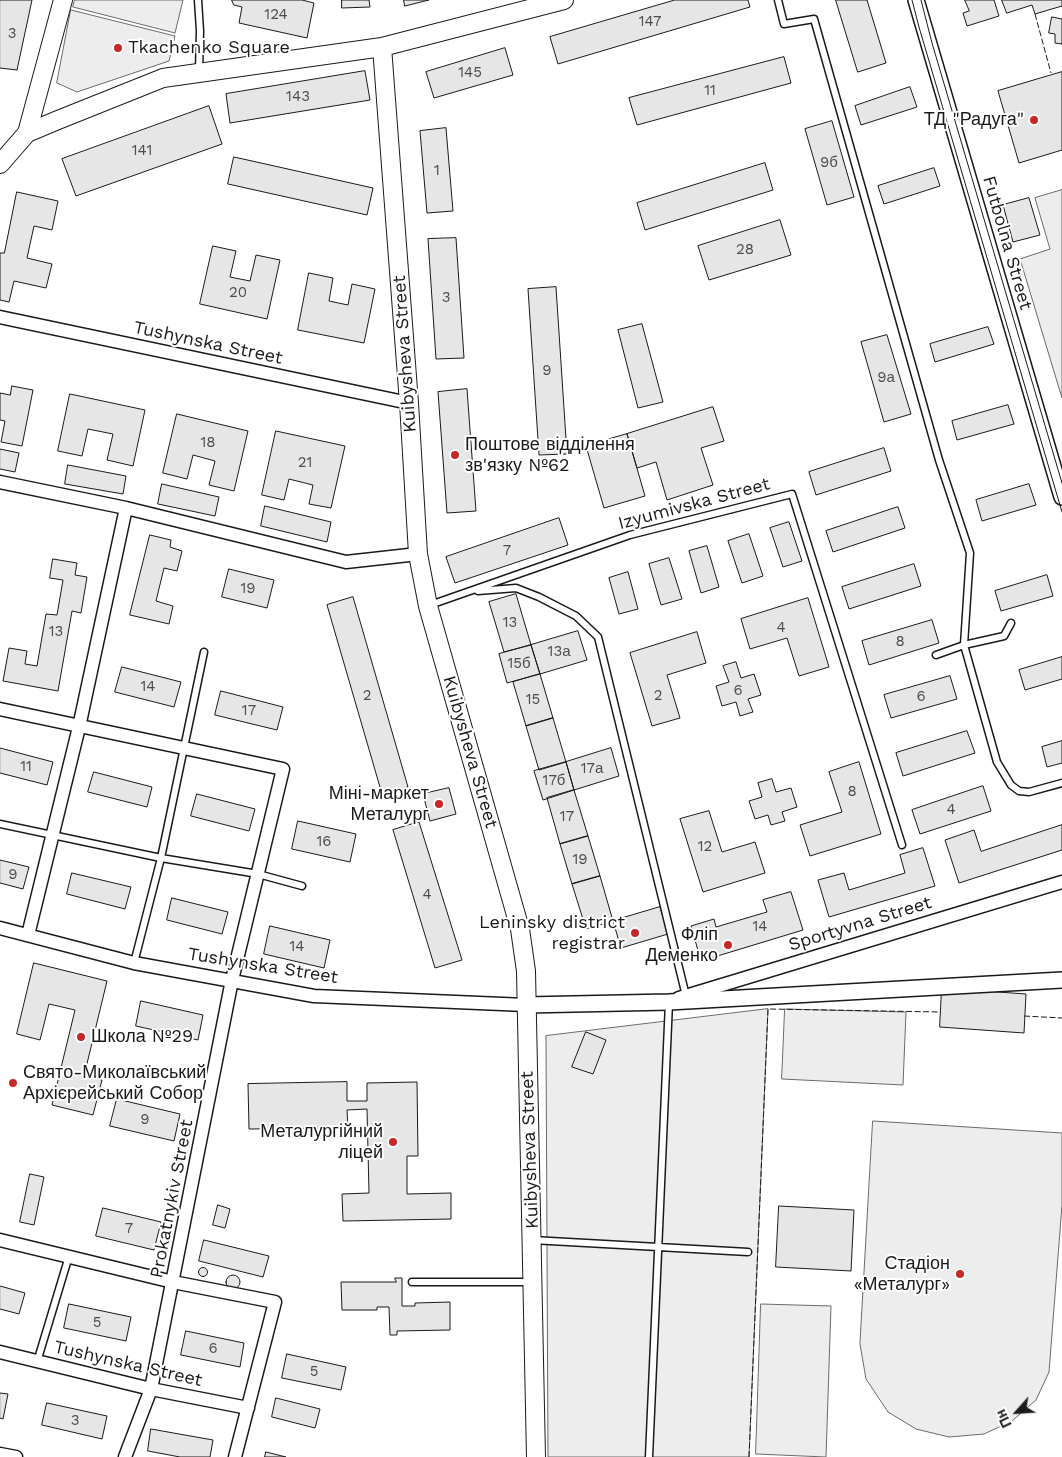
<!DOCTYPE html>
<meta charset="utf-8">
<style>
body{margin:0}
#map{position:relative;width:1062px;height:1457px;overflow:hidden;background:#fff;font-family:"Work Sans",sans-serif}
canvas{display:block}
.north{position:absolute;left:992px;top:1387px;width:50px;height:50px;-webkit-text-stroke:4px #fff;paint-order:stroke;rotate:244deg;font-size:14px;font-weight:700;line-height:20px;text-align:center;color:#1a1a1a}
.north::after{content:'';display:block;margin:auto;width:18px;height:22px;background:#1a1a1a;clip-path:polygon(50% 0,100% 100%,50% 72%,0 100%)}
</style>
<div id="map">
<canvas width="1062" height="1457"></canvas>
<div class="north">Пн</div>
</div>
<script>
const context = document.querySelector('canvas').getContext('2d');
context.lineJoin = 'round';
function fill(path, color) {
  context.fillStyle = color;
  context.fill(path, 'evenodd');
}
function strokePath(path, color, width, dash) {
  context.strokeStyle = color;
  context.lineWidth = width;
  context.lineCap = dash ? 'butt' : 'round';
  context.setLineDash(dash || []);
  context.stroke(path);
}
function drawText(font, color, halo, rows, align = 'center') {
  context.font = font + ' "Work Sans",sans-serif';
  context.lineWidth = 4;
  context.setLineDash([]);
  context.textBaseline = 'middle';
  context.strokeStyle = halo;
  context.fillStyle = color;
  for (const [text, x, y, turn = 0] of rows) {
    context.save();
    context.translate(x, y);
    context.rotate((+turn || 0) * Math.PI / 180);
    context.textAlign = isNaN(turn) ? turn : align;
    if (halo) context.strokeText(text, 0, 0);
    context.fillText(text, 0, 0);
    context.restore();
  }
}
const built = new Path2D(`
 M75,0H183L175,33L73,7Z
 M71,10L175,36L169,61L77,92L57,83Z
 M1062,190V398L1020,259L1050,249L1035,198Z
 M768,1009L749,1457H548L546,1036Z
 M785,1009L906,1012L903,1085L782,1079Z
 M873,1121L1062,1133V1205L1049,1372L1036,1400L1012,1421L984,1434L949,1437L916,1429L888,1412L866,1379L860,1344Z
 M761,1304L831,1306L826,1457L756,1454Z`);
const building = new Path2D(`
 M0,0H32L17,70L0,68Z
 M232,0H302L314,3L307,38L239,23L242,7L234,5Z
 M342,0H369L370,7L342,8Z
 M404,0H429L405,6Z
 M675,0H748L750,7L558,64L550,37Z
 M836,0H867L886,63L858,72Z
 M965,0H994L999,16L967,26L963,13L969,11Z
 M1002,0H1062V6L1035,14L1032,5L1007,13Z
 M1052,17L1062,19V44L1055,43V34L1049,33Z
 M505,48L513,75L434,98L426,72Z
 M784,57L791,83L637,125L629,98Z
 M365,71L370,100L230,123L226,94Z
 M1062,72V150L1019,163L998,91Z
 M910,87L917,107L861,125L855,106Z
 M209,106L222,144L76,196L62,159Z
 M832,121L854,197L827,205L805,129Z
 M446,128L453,211L427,213L420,131Z
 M234,157L373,188L367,215L228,184Z
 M765,163L773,190L645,230L637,203Z
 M934,168L940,186L884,204L878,186Z
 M17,192L58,201L52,230L34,226L27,258L52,264L46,288L14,281L9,302L0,300V253H4Z
 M1029,198L1040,235L1013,242L1003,205Z
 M780,220L791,255L709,280L698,246Z
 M456,238L464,358L436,359L428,239Z
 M213,246L236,251L230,277L250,281L256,255L280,260L267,319L200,304Z
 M309,273L333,278L329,301L348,305L352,284L375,289L364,343L298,330Z
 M556,287L567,454L539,455L528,289Z
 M642,324L663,402L638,408L618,330Z
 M988,327L994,344L935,362L930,344Z
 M887,335L911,414L884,422L861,342Z
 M12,386L33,390L22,446L1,442L5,421L0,420V393L10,395Z
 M467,389L476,511L447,513L438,392Z
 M70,394L145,410L133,466L107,460L113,434L88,429L82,456L58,451Z
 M1008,405L1014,424L957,440L952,421Z
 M713,407L724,441L701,448L713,485L667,500L656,462L637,468L627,434Z
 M177,414L248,431L234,491L209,485L215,461L193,455L187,479L163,473Z
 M276,431L345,446L331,508L309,504L313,485L289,479L284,500L262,495Z
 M627,434L645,496L604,508L586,446Z
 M884,448L891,471L816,495L809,472Z
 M0,449L19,453L15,472L0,469Z
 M68,465L126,476L123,494L65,484Z
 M162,484L219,497L215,516L158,504Z
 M1029,484L1036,505L982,521L976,500Z
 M265,506L331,522L327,542L261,526Z
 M898,507L905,528L833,552L826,531Z
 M559,518L568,545L455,583L446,557Z
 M789,522L802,561L783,567L770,528Z
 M749,534L763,576L742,583L728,541Z
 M150,535L171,540L170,547L182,551L177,571L164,568L156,601L173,606L169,624L130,615Z
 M707,546L719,587L701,593L689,551Z
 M669,558L682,599L661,605L649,564Z
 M53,559L77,563L75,575L87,577L81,613L72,611L58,691L3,681L9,648L27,651L25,664L37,666L46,614L57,615L63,580L50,578Z
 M914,564L921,586L849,609L842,587Z
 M229,569L274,580L267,608L222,597Z
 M628,572L638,609L619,614L609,578Z
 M1047,575L1053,596L1001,611L995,591Z
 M516,594L531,645L504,652L489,602Z
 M353,597L408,787L382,794L327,605Z
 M808,598L829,667L799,676L787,638L750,649L741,619Z
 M932,620L939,643L869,665L862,641Z
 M578,631L587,660L540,674L531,645Z
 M697,632L706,663L667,675L680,718L652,726L630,653Z
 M531,645L540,674L507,683L499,654Z
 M1062,657V679L1025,690L1019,670Z
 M736,662L741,678L754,674L761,695L748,699L753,712L740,716L736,702L722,706L716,686L729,682L723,666Z
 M122,667L181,682L174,707L115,692Z
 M540,674L553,718L526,726L513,682Z
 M950,676L957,699L891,718L884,695Z
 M221,691L283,707L277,730L215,715Z
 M553,718L566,762L539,770L526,726Z
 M967,731L975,753L903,776L896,753Z
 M1062,741V763L1047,767L1042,747Z
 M0,748L53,762L47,785L0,773Z
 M611,748L619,776L574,790L566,762Z
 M566,762L574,790L543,800L534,771Z
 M859,762L881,834L810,856L800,825L842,812L829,772Z
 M94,772L152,787L147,807L88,792Z
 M772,779L776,792L791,788L797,807L782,812L785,821L771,825L768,815L755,819L749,801L762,797L758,783Z
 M983,786L991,811L920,834L912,810Z
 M449,788L456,814L430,821L423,794Z
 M574,790L588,836L560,844L547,798Z
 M197,794L255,809L249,831L191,816Z
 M709,811L722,852L755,842L765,873L703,892L680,819Z
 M298,821L356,834L350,862L292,849Z
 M419,822L462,960L435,968L393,830Z
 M1062,825V850L959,883L945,840L974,830L981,851Z
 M588,836L600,876L572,884L560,844Z
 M923,848L935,886L829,917L818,880L844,873L849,890L905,873L900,855Z
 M0,860L29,867L23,889L0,883Z
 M72,873L131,887L125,909L67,894Z
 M600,876L613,921L586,929L572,884Z
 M791,892L803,930L701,961L691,926L714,919L716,927L767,912L763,900Z
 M172,898L228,912L222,934L167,920Z
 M660,907L668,934L621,948L613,921Z
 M270,926L330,940L324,968L264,954Z
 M34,963L107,981L84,1076L102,1080L93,1115L52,1105L75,1010L49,1004L40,1040L17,1034Z
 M942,988L1026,994L1024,1033L940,1027Z
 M141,1001L203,1015L198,1040L136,1026Z
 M586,1032L606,1040L593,1074L572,1067Z
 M347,1082V1101H367V1083L417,1082L418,1156H407V1194L451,1193V1219L343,1221L342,1194L369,1193L367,1109L347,1110L348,1128L249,1129L248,1084Z
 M117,1099L180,1114L174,1141L110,1126Z
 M30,1174L44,1177L34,1225L20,1222Z
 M218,1205L230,1209L225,1228L213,1225Z
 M779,1206L854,1210L851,1271L776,1267Z
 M103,1208L161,1222L154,1250L96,1236Z
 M204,1240L269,1256L263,1277L199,1261Z
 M198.5 1272a4.5 4.5 0 1 1 9 0a4.5 4.5 0 1 1-9 0Z
 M226 1282a7 7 0 1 1 14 0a7 7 0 1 1-14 0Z
 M395,1278H402V1306H415V1303L450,1302V1330L397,1331V1335H390L389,1307H377V1310H342L341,1282H396Z
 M0,1286L25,1293L19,1314L0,1309Z
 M69,1304L131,1317L126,1341L64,1328Z
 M186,1331L244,1343L240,1367L181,1355Z
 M287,1354L346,1367L341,1390L282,1378Z
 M0,1393L8,1394L3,1419L0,1418Z
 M276,1398L320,1409L315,1428L272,1417Z
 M47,1403L107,1416L102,1439L42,1425Z
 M151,1429L213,1440L210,1457H180L148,1451Z
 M266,1452L286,1457H265Z`);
const service = new Path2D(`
 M198,0L200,31L199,72
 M778,0L784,24L814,19L939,460L970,553L964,645L997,762L1011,785L1019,791L1029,792L1062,783
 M478,591L516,588L539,597L576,616L598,637L686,996
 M430,605L630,535L792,494L902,845
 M936,655L964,645L1004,636L1011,623
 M0,824L161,858L258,874L302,886
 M134,963L161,858L204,652
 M532,1240L748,1252
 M412,1282H531
 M37,1362L69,1256
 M649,1457L669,1002`);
const minor = new Path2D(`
 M0,317L409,403
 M0,482L126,508L346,562L418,554
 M0,709L283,769L232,980L151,1389L125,1457
 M0,928L134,963L314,996L526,1005
 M28,935L79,727L126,508
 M679,998L1062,882
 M0,1240L173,1282L275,1302L235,1457
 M0,1352L151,1389L248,1408
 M0,1454L16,1457`);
const tertiary = new Path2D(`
 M916,0L1062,497
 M526,1005L669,1002L1062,980`);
const secondary = new Path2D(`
 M382,47L409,403L418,554L428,606L520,929L526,971L536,1457
 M27,133L63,0
 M0,164L27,133L58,120L163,78L382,47L564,0`);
const tram = new Path2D(`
 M912,0L919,27L1062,512
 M921,0L932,43L1062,483`);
const fence = new Path2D(`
 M1035,14L1051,73
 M1024,1016L1062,1018
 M749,1457L768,1009L941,1012`);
const markers = [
 [118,48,5,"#c62828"],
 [1034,120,5,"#c62828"],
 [455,455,5,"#c62828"],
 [439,804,5,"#c62828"],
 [635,933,5,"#c62828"],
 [728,945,5,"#c62828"],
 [81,1037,5,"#c62828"],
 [13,1083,5,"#c62828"],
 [393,1142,5,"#c62828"],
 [960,1274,5,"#c62828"]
];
const numberNames = [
 ["124",276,15],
 ["147",650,22],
 ["3",12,34],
 ["145",470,73],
 ["11",710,91],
 ["143",298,97],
 ["141",142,151],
 ["9б",829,163],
 ["1",437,171],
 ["28",745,250],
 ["20",238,293],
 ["3",446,298],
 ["9",547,371],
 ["9а",886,378],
 ["18",208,443],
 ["21",305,463],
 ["7",507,551],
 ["19",248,589],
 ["13",510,623],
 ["4",781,628],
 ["13",56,632],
 ["8",900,642],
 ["13а",559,652],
 ["15б",519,664],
 ["14",148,687],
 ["6",738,691],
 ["2",367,696],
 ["2",658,696],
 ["6",921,697],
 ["15",533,700],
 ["17",249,711],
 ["11",26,767],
 ["17а",592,769],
 ["17б",554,781],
 ["8",852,792],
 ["4",951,810],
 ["17",567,817],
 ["16",324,842],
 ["12",705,847],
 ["19",580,860],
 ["9",13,875],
 ["4",427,895],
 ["14",760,927],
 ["14",297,947],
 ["9",145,1120],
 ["7",129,1229],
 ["5",97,1323],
 ["6",213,1349],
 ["5",314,1372],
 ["3",75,1421]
];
const poiNames = [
 ["Tkachenko Square",128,48,"left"],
 ["ТД \"Радуга\"",1024,120],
 ["Поштове відділення",465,445,"left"],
 ["зв'язку №62",465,466,"left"],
 ["Міні-маркет",429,794],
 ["Металург",429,815],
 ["Leninsky district",625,923],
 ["registrar",625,944],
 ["Фліп",718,935],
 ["Деменко",718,956],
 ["Школа №29",91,1037,"left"],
 ["Свято-Миколаївський",23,1073,"left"],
 ["Архієрейський Собор",23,1094,"left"],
 ["Металургійний",383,1132],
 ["ліцей",383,1153],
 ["Стадіон",950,1264],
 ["«Металург»",950,1285]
];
const streetNames = [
 ["Futbolna Street",1007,243,74],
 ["Tushynska Street",208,343,12],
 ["Kuibysheva Street",405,354,-94],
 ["Izyumivska Street",694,504,-15],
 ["Kuibysheva Street",470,752,74],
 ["Sportyvna Street",860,924,-17],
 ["Tushynska Street",263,966,9],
 ["Kuibysheva Street",530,1150,-92],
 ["Prokatnykiv Street",172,1199,-79],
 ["Tushynska Street",128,1364,13]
];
fill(built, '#ededed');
strokePath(built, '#6a6a6a', 1);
fill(building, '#e6e6e6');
strokePath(building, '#1a1a1a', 1);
strokePath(service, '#1a1a1a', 9);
strokePath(minor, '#1a1a1a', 15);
strokePath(tertiary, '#1a1a1a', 18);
strokePath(secondary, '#1a1a1a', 20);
strokePath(service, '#fff', 6);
strokePath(minor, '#fff', 12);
strokePath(tertiary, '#fff', 15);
strokePath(secondary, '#fff', 18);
strokePath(tram, '#1a1a1a', 1);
strokePath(fence, '#1a1a1a', 1, [6, 2.5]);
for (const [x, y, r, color] of markers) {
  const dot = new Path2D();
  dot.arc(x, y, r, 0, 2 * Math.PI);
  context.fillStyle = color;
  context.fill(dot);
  strokePath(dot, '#fff', 2);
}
drawText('15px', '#4d4d4d', null, numberNames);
drawText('18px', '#1a1a1a', '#fff', poiNames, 'right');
drawText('18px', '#1a1a1a', '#fff', streetNames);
</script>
